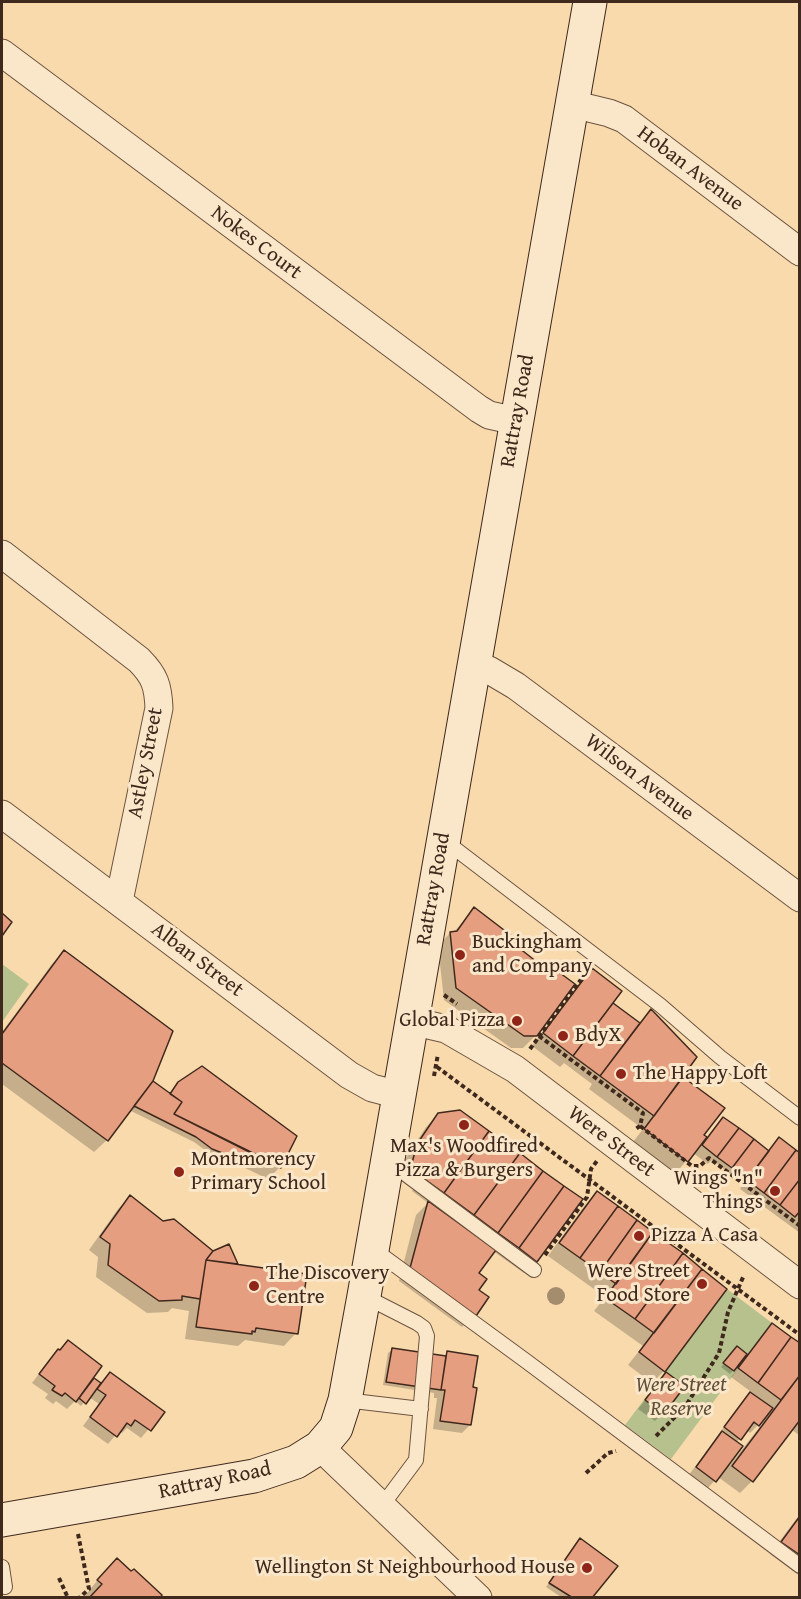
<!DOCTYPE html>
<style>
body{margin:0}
#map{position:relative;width:801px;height:1599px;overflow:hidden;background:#f8daad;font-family:"Gentium Book Plus",serif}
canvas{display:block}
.frame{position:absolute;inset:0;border:3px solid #3f281c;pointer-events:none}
</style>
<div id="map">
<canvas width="801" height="1599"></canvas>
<div class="frame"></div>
</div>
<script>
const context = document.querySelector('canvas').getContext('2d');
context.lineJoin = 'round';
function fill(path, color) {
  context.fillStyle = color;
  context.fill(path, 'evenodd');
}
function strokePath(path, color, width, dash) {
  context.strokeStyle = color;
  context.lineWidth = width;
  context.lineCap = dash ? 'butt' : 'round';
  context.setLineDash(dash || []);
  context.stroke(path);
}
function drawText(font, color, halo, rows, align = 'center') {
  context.font = font + ' "Gentium Book Plus",serif';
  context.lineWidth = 6;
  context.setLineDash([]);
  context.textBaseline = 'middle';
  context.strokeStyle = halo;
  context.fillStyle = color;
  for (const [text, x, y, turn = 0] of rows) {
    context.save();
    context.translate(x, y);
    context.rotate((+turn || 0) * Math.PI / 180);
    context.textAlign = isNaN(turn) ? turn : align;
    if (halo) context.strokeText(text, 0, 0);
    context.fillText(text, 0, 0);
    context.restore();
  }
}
const green = new Path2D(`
 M2,964L29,984L2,1022Z
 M727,1289L772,1323L671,1459L625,1425Z`);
const shadow = new Path2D(`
 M474,909L536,1035L523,1048H511L444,1000L438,946L450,933H453Z
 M64,952L151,1080L168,1094L179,1083L280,1167L268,1179L239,1165L209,1153L194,1142L129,1110L107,1140L94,1152L2,1084V1032L52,964Z
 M593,970L611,1004L638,1024L651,1011L681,1077L722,1109L702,1135L706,1139L723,1119L768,1152L779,1139L800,1155V1233L740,1189L743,1184L712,1160L708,1164L693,1153L675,1174L633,1142L643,1129L589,1089L592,1084L564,1063L560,1067L532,1046L580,982Z
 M439,1114L536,1261L524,1273L493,1251L477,1273L475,1315L462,1327L399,1281L416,1215L428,1203L412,1191L415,1186L400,1176L406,1158L426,1127Z
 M597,1193L682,1255L664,1371L652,1383L628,1365L643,1346L594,1311L605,1297L548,1256L585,1205Z
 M130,1197L162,1223L213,1253L228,1246L237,1266L296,1333L284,1346L245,1340L238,1346L185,1339L189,1311L172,1308L168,1312L147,1313L96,1277L98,1257L89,1250L118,1209Z
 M68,1342L89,1385L100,1384L110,1374L163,1412L141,1438L127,1428L122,1433L119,1431L108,1444L83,1426L99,1404L89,1397L81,1406L75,1401L67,1409L56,1401L53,1404L45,1398L48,1394L32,1383L50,1359Z
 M800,1345V1436L791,1429L752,1481L740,1493L718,1477L707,1489L689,1475L750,1391L731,1377L738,1368L737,1366L730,1374L721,1367L737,1348L747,1356ZM760,1423L762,1424L730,1465L728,1464L736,1443L747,1430L750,1433Z
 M392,1350L443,1358L448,1353L472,1389L470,1425L462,1433L433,1429L437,1398H434V1393L383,1385L388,1353Z
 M666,1374L663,1413L655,1421L638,1409Z
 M800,1514V1576L770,1554Z
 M576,1544L590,1598L561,1597L546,1587Z
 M101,1576L158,1598H83Z`);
const building = new Path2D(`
 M474,907L517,940L514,944L542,966L545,962L575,984L537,1036H524L456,988L450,932L457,931Z
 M2,913L12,922L2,936Z
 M64,950L173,1031L153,1081L108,1141L2,1063V1034Z
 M592,968L622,991L573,1056L543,1033Z
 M613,1003L640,1023L600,1076L573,1056Z
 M651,1009L697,1057L654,1116L600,1076Z
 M202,1066L297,1136L281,1168L174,1114L182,1102L170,1094L178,1082Z
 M683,1077L725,1108L704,1135L707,1137L688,1162L644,1129Z
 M153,1081L182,1102L174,1114L271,1162L256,1166L212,1149L196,1137L134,1106Z
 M460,1110L489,1131L444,1193L423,1178L426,1173L412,1163L417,1144L438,1113Z
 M723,1117L739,1128L717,1157L702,1145Z
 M739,1128L754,1139L732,1168L717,1157Z
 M489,1131L520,1153L474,1215L444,1193Z
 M779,1137L796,1150L764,1193L747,1180Z
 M754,1139L769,1151L747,1180L732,1168Z
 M796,1150L800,1153V1179L780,1205L764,1193Z
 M520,1153L543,1171L498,1233L474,1215Z
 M543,1171L564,1186L519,1248L498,1233Z
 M800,1179V1211L795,1217L780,1205Z
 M564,1186L583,1199L537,1262L519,1248Z
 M597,1191L618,1206L580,1258L559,1243Z
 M130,1195L163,1221L174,1219L213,1251L206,1260L200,1299L182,1296V1300L159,1301L108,1265L110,1244L100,1237Z
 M428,1201L496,1250L479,1273L487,1279L479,1290L489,1297L476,1316L410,1268Z
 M618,1206L637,1220L600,1272L580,1258Z
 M637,1220L653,1232L616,1284L600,1272Z
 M653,1232L683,1253L635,1319L605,1298Z
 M229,1244L238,1264L206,1260L213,1251Z
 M683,1253L702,1269L654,1333L635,1319Z
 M206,1260L307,1274L298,1334L256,1328L255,1332L252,1331V1334L196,1327Z
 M702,1269L727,1289L665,1372L639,1352Z
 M772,1323L791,1337L758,1383L738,1368Z
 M791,1337L800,1343V1375L781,1400L758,1383Z
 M68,1340L102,1366L76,1402L65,1393L62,1396L52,1390L55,1386L39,1374L58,1349L60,1350Z
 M737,1346L747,1354L734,1371L723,1363Z
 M392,1348L446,1356L441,1390L386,1382Z
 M447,1351L478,1356L473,1387L477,1388L471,1425L440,1421L445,1390H441Z
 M110,1372L165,1412L151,1431L135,1420L131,1426L127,1423L117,1437L90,1417L106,1395L97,1389Z
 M666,1372L685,1386L664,1414L645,1400Z
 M800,1375V1420L753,1482L732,1466Z
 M94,1378L101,1383L86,1404L79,1398Z
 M750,1392L773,1408L759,1426L754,1422L741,1440L724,1427Z
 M722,1431L743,1446L716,1482L696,1467Z
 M800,1516V1555L781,1542Z
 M580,1538L618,1566L592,1598H573L549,1583Z
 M117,1558L131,1571L134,1569L162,1595L160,1598H89L102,1584L97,1580Z`);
const path = new Path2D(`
 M444,995L457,1004
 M539,1036L643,1113L640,1126L634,1130
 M530,1049L588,970
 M437,1067L800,1335
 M434,1076L438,1054
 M640,1126L692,1166H700L709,1158L800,1226
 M545,1255L587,1197L591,1169L597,1161
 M656,1436L685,1407L719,1353L728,1312L744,1275
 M586,1473L608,1453L616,1451
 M78,1534L89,1589L79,1598
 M59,1578L68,1598`);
const lane = new Path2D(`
 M445,841L660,1005L720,1057L800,1118
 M388,1161L534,1270
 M373,1249L526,1361L800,1566
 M364,1296L417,1323L424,1328L427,1336L416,1460L381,1507
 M345,1400L421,1409
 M2,1567L5,1587`);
const street = new Path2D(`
 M2,53L479,409L489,415L516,421
 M572,104L609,113L624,119L800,252
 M2,554L139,660C155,676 158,686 159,708L119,901
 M473,667L489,670L516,686L800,898
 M2,814L349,1075L372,1088L399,1095
 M411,1021L446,1029L515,1069L800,1285
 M320,1447L478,1598`);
const secondary = new Path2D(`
 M2,1520L254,1476L296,1462L320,1447L336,1428L345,1400L364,1296L590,2`);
const trees = [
 [556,1296]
];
const markers = [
 [460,955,6,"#8f2418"],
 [517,1021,6,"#8f2418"],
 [563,1036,6,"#8f2418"],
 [621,1074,6,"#8f2418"],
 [464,1125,6,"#8f2418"],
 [179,1172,6,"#8f2418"],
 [775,1191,6,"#8f2418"],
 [639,1236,6,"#8f2418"],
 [702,1284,6,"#8f2418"],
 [254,1286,6,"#8f2418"],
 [587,1568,6,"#8f2418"]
];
const streetNames = [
 ["Hoban Avenue",690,169,37],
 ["Nokes Court",256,243,37],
 ["Rattray Road",518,411,-80],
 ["Astley Street",146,763,-79],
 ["Wilson Avenue",639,778,37],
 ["Rattray Road",434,889,-80],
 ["Alban Street",197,960,37],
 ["Were Street",611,1142,37],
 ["Rattray Road",215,1481,-12]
];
const poiNames = [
 ["Buckingham",472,943],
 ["and Company",472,967],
 ["Global Pizza",505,1021,"right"],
 ["BdyX",575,1036],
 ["The Happy Loft",633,1074],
 ["Max's Woodfired",464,1147,"center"],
 ["Pizza & Burgers",464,1171,"center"],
 ["Montmorency",191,1160],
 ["Primary School",191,1184],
 ["Wings \"n\"",763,1179,"right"],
 ["Things",763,1203,"right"],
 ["Pizza A Casa",651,1236],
 ["Were Street",690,1272,"right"],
 ["Food Store",690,1296,"right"],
 ["The Discovery",266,1274],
 ["Centre",266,1298],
 ["Wellington St Neighbourhood House",575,1568,"right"]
];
const parkNames = [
 ["Were Street",681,1386],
 ["Reserve",681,1410]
];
fill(green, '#b7c18e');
fill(shadow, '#0003');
fill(building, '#e69e80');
strokePath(building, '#3f281c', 1.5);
strokePath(lane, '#6d5440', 16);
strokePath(street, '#6d5440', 29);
strokePath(secondary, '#3f281c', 35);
strokePath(path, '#3f281c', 4, [4.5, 3]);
strokePath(lane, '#fae7ca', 14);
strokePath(street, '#fae7ca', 27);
strokePath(secondary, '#fae7ca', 33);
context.fillStyle = '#a38d6d';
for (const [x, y] of trees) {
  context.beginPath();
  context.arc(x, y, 9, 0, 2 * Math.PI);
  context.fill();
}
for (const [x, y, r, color] of markers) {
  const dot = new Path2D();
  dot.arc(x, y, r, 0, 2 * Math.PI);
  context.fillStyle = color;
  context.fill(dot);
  strokePath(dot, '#fae7ca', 2);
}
drawText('21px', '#3f281c', '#fae7ca', streetNames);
drawText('21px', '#3f281c', '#fae7ca', poiNames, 'left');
drawText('italic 21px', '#5d4e38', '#fae7ca', parkNames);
</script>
